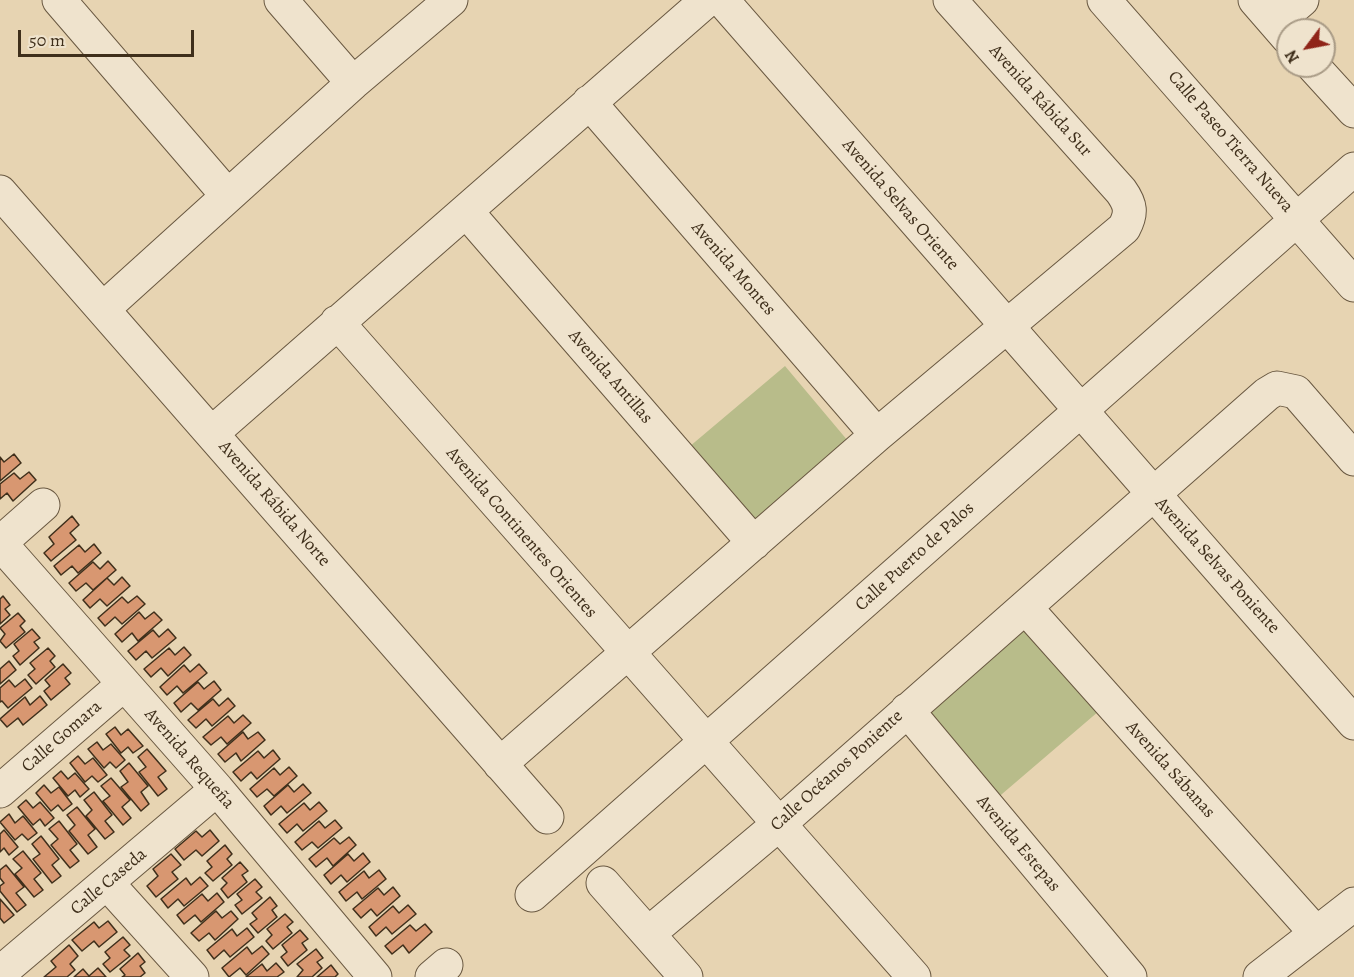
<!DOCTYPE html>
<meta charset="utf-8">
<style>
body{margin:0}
#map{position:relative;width:1354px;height:977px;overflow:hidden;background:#e7d4b2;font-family:Alegreya,serif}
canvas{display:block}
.north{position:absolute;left:1276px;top:18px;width:60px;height:60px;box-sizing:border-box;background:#efe3cd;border:2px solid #a99b86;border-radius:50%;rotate:238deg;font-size:16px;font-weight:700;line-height:24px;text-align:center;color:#3f2f1b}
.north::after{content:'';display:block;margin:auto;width:21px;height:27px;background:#8f2418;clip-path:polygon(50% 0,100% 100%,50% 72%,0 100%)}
.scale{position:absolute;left:18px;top:30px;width:176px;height:27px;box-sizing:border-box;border:3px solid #3f2f1b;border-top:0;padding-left:8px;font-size:18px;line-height:21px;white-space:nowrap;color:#3f2f1b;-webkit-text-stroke:4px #efe3cd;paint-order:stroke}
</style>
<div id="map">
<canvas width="1354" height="977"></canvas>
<div class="north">N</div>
<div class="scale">50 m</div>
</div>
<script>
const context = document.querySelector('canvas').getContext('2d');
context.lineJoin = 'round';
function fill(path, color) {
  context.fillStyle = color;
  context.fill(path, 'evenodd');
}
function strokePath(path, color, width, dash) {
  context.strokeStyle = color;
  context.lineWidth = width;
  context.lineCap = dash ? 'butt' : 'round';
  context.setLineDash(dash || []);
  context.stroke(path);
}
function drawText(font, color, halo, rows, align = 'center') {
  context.font = font + ' Alegreya,serif';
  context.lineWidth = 6;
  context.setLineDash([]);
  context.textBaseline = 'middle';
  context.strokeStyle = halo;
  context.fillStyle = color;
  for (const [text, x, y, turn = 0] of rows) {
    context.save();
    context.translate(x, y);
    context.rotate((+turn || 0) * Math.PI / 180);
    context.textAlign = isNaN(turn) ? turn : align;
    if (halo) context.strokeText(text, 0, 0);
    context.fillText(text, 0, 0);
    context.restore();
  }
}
const green = new Path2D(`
 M785,366L848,441L752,522L689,447Z
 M1025,623L1099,711L995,800L920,712Z`);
const building = new Path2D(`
 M14,454L21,463L0,481V457L4,462Z
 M29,472L36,480L13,501L7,493L0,499V484L14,473L20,479Z
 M72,516L79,525L70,533L76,540L51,561L44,553L54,544L49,537Z
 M94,544L101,553L78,573L72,566L61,575L54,566L79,545L85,552Z
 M108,561L116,570L93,590L86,583L76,591L69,583L93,562L100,569Z
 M122,577L130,586L107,606L100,599L90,608L83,600L107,578L114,585Z
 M3,596L10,605L5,609L10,615L0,624V599Z
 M137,596L145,604L122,624L115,617L105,626L98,618L122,597L128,603Z
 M139,612L145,619L154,612L162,620L138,641L132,633L122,642L115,634Z
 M18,613L25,621L20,626L25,632L6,648L0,641L5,634L0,628Z
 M32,629L40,638L34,642L39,648L20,665L13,656L19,651L14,644Z
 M168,629L176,638L152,658L146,651L136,660L128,651L153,630L159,637Z
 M184,647L191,655L168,676L161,668L151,677L144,669L169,648L175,655Z
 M48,648L55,656L50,661L55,667L36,684L28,675L35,669L30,663Z
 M9,661L16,670L0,684V669Z
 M63,664L71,673L65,678L70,684L51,700L44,691L50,686L45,680Z
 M199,664L207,673L183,693L177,686L167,695L160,687L184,665L190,672Z
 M25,679L32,688L8,708L2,701L0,702V688L9,680L15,687Z
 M214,681L221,690L198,710L191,703L181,712L174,703L198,682L204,689Z
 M40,696L47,705L23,725L18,718L7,727L0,719L25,697L30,705Z
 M228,698L235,706L212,726L206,719L196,728L188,720L213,699L219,706Z
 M243,715L251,723L227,744L221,737L211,745L203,737L228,716L234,723Z
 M115,727L121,735L128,729L143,746L133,753L128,747L121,753L106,734Z
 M243,732L248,739L258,732L265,740L241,761L236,753L225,762L218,754Z
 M97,742L103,750L111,744L125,760L116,768L110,762L104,768L88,749Z
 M147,749L166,771L158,777L167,789L158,796L139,772L146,767L138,757Z
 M273,750L280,759L257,779L251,772L241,781L233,772L258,751L264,758Z
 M78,756L85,764L93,758L107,775L98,782L92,776L85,782L70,763Z
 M129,763L148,786L141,792L149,804L141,811L121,787L128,782L120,771Z
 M289,767L297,776L274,796L267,789L257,797L250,789L274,768L280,775Z
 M61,771L68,779L75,773L89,789L80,797L75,790L68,796L53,778Z
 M111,778L130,800L122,807L131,818L123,825L103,801L110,796L101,786Z
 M303,784L311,793L287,813L281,806L271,815L264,806L288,785L294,792Z
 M44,785L51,793L59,787L72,804L63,811L58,805L51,811L36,793Z
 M94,792L112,815L105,821L114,832L105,839L86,816L92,810L84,800Z
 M26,800L33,808L40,802L54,818L45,826L40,819L33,825L18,807Z
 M319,802L327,811L303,831L297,824L287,833L279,824L304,803L310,810Z
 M77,807L95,829L88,835L97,847L88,854L69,831L75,825L67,815Z
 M9,814L15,823L23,816L37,833L28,840L22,834L15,840L0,822Z
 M335,820L342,828L318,848L312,842L302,850L295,842L319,821L325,828Z
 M59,821L77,844L70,850L79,861L70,868L51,845L58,839L49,829Z
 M4,830L18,847L9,855L4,848L0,852V834Z
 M210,830L219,841L202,856L196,850L184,860L175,849L196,831L202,837Z
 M41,836L59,859L52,865L61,876L52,883L33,859L40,854L32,844Z
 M349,837L356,845L333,866L327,858L316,867L309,859L334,838L340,844Z
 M225,845L232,854L227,859L232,865L213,881L205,873L212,867L207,861Z
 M23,851L41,873L34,879L43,890L34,897L15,874L22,868L13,859Z
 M363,853L370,862L347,882L341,875L331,884L324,875L348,854L354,861Z
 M171,854L181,865L172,872L178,879L156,897L147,886L158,876L153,869Z
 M240,862L248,871L242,875L247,882L228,898L221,889L227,883L222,878Z
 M6,865L24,887L16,893L26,905L17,912L0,891V886L4,883L0,878V870Z
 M379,870L386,879L362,899L357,892L346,901L339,892L364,871L369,878Z
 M200,877L208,886L184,906L178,899L168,908L161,899L186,878L191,885Z
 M255,879L262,887L256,892L262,898L242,914L235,905L242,900L237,894Z
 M393,887L400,896L377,916L371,909L361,918L353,909L378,888L384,895Z
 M217,893L224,902L201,922L195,915L184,924L177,915L202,894L208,901Z
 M270,897L277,906L272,910L277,917L258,933L250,924L257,919L252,913Z
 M0,899L14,915L4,923L0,918Z
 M408,905L416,914L392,934L386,927L376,936L369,927L393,906L399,913Z
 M216,911L222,918L231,911L238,919L215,940L209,933L199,941L191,933Z
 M285,914L293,922L287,927L292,933L273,949L266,941L272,935L267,929Z
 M108,921L117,932L99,947L94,941L82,951L72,940L94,922L99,928Z
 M425,924L432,932L409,953L403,945L392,954L385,946L410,925L416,931Z
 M247,928L254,937L230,957L224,950L214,959L207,950L232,929L237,936Z
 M300,930L308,939L302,943L307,950L288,966L281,957L287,952L282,945Z
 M123,937L130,945L124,950L130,956L110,972L103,964L110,958L105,952Z
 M69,945L78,956L70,964L75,970L67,977H44L56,967L51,961Z
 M262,946L269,954L246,975L240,968L229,977L222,968L247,947L252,954Z
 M316,949L323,958L317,962L322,968L312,977H297L303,970L297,964Z
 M138,953L145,962L140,966L145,973L140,977H122L125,975L120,969Z
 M276,963L284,972L277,977H246L262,964L267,971Z
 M331,965L338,974L335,977H317Z
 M98,968L106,977H74L83,969L89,976Z`);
const minor = new Path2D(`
 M59,0L227,195
 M281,0L353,83
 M722,0L1354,723
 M1104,0L1354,285
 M1255,0L1288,38
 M1275,23L1302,0
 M1313,66L1354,111
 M589,102L877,435
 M0,192L547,817
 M466,211L754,543
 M103,309L353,83L451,0
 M337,322L914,977
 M212,433L707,0
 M0,543L217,789L375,977
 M0,543L43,505
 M1025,607L1316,933
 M907,710L1130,977
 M500,764L877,435L1124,228C1132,213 1131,205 1121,191L950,0
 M0,791L124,684
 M603,883L686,977
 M108,884L192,977
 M532,895L1354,169
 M648,934L779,824L1267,394L1277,388L1296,392L1354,459
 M0,973L217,789
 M432,977L446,965
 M1260,977L1354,904`);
const streetNames = [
 ["Avenida Rábida Sur",1040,101,48],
 ["Calle Paseo Tierra Nueva",1230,142,49],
 ["Avenida Selvas Oriente",900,205,49],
 ["Avenida Montes",733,269,49],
 ["Avenida Antillas",610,377,49],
 ["Avenida Rábida Norte",274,504,49],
 ["Avenida Continentes Orientes",521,533,49],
 ["Calle Puerto de Palos",915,557,-42],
 ["Avenida Selvas Poniente",1217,566,48],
 ["Calle Gomara",62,737,-41],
 ["Avenida Requeña",189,759,49],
 ["Avenida Sábanas",1170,770,48],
 ["Calle Océanos Poniente",837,771,-42],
 ["Avenida Estepas",1018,844,50],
 ["Calle Caseda",109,882,-40]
];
fill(green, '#b8bc8a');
fill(building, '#d89771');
strokePath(building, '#3f2f1b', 1.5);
strokePath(minor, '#695841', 35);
strokePath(minor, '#efe3cd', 33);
drawText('18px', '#3f2f1b', '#efe3cd', streetNames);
</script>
